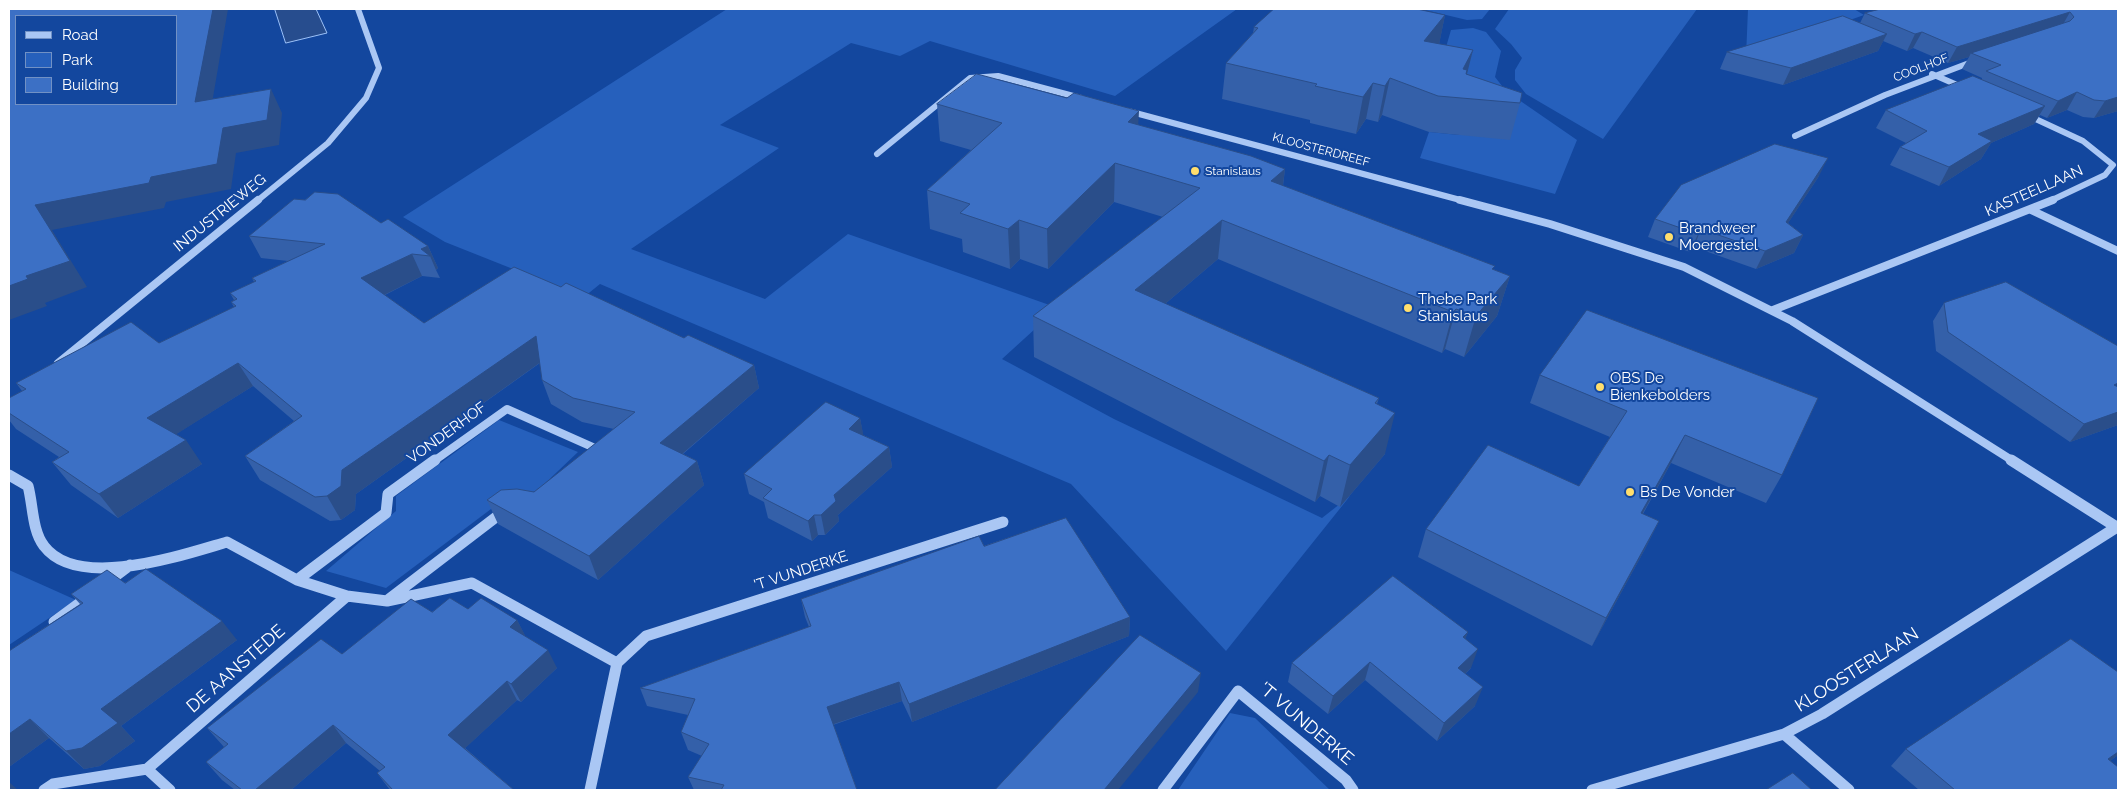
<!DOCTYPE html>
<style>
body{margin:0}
#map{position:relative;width:2127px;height:799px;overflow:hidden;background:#13479e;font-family:Raleway,sans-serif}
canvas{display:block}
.frame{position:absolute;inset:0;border:10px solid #fff;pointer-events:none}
.legend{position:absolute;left:15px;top:15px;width:162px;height:90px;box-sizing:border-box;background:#13479e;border:1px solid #7191c5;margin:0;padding:6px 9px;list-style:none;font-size:15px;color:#fff}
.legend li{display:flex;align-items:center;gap:10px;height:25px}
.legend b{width:25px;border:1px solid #7191c5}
</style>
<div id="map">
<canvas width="2127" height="799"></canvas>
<div class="frame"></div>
<ul class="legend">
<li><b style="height:6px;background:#aac7f4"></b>Road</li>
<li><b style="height:14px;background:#2660bc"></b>Park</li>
<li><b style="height:14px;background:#3c70c5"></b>Building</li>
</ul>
</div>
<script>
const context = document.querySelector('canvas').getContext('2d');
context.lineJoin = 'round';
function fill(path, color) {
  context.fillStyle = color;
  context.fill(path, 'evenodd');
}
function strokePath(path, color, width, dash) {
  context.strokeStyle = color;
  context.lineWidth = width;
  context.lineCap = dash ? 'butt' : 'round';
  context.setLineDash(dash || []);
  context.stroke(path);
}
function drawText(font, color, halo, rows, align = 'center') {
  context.font = font + ' Raleway,sans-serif';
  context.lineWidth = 4;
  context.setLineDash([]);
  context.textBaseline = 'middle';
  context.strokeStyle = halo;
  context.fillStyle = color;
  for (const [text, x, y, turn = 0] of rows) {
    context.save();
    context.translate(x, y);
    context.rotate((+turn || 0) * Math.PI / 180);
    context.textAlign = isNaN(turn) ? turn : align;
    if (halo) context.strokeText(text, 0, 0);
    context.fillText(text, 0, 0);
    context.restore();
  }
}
const green = new Path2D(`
 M727,9H1237L1115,96L930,41L900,56L851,43L720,125L779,148L631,249L765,299L848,234L1058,308L1002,359L1114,419L1322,518L1350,496L1226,651L1071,484L600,284L579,301L518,271L445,242L403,217Z
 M1421,9H1490L1482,19L1467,20Z
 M1509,9H1697L1603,139L1526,94L1515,80V70L1522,58L1511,44L1495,29Z
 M1748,9H1854L1864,15L1746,57Z
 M1473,28L1486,32L1501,51L1495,77L1506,91L1577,140L1555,194L1420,158L1429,132L1459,135L1437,78L1451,30Z
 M499,420L578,452L537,491L507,497L386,588L326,571L396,511V496Z
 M9,570L76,600L9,645Z
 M1230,713L1255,718L1330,790H1178Z`);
const water = new Path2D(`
 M275,9H316L327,33L286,43Z`);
const minorFar2 = new Path2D(`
 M1932,74L1964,88
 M1128,111L1464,201
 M2027,115L2083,141L2113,165L2105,175L2050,201
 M1795,136L1885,95L1977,60
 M877,154L970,78L998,76L1081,98
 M257,201L328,143L366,98L379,68L358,9`);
const minorFar1 = new Path2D(`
 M1460,200L1550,224L1684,267L1792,321L2013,461
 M2031,210L2118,251
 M1773,310L2053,200
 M58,363L258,200
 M434,461L507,409L597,449L592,452`);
const minor = new Path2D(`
 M2011,460L2118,528
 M9,475L28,486C33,504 32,531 44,546C78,591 182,555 227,542L297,580L347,596L387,601L472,583L617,663
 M297,580L386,513L388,494L435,460
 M106,583L130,565
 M389,599L504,511
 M54,622L88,597
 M1784,734L1849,790
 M147,769L170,790
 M44,790L53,784L147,769L347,596
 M590,790L617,663L646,636L1003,522
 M1163,790L1238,691L1346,780L1353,790
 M1592,790L1784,734L1822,714L2117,527`);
const wall = new Path2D(`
 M2118,9V111L2094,118L2083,117L2067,110L2047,118L2040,115L2034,124L1991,143L1981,159L1939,186L1890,165L1900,147L1906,143L1876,128L1886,110L1982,79V78L1962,69L1969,57L1948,63L1913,48L1907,51L1883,41L1878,51L1783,85L1720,69L1727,52L1860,23L1865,13Z
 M1445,15L1439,44L1467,74L1520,103L1510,140L1429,132L1382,115L1378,122L1366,119L1356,134L1310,123V120L1222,99L1226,63L1253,33L1254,27Z
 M937,104L1138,125L1285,169L1283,186L1510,276L1497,316L1464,357L1445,349L1442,353L1218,259L1165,304L1379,398L1377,404L1385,454L1340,507L1320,496L1315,502L1034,357L1033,316L1163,217L1114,202L1048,269L1020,259L1010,269L963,252L962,239L930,229L927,190L971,150L940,141Z
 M1819,176L1788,223L1803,235L1794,253L1756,269L1694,247L1690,252L1648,237L1655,219Z
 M381,223L428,246L438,268L436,270L440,278L422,276L385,295L424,323L684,338L754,365L759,388L683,454L697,461L704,485L598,580L498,524L487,500L534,492L614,429L582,422L551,404L542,380L540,363L356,494L355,510L341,520L330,521L260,480L245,456L294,421L253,386L176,434L202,464L118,518L71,485L52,462L59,457L16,429L9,420V398L22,391L16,383L159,343L234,307L231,302L234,300L230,293L254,282L252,278L288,261L261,258L249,236Z
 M1944,303L2118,425L2070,442L1936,351L1933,321Z
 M1540,375L1782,475L1766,503L1671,463L1643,514L1659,521L1645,549L1592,646L1418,557L1426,529L1579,486L1610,437L1530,403Z
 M860,418L863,435L889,447L892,467L838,515L839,521L825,535H818L812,541L768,518L764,502L749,494L744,474Z
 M984,546L1130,617L1129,636L912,722L902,701L833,725L857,790H694L688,777L702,756L688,750L681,732L688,715L647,706L640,688L809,627L805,617L801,599Z
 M125,583L237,640L121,726L135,741L100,766L84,769L49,738L9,767V651L80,604L71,594Z
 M468,609L517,620L525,636L557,668L521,702L517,700L465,748L514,790H390L377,773L380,771L346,743L291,790H235L222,780L206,762L224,747L207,728L342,654L432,612Z
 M1468,632L1465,639L1471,668L1465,674L1475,706L1437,741L1365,680L1328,714L1288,682L1292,663Z
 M2118,672V755L2110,761L2118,790H1919L1891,766L1906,749Z`);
const shadedWall = new Path2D(`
 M213,9H228L208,127L195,102Z
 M2070,12L2061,28L1971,53L1969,57L1948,63L1957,47Z
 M1445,15L1438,50L1424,41Z
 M1922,32L1913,48L1907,51L1915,34Z
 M1887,34L1878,51L1783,85L1791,68Z
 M1473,50L1464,86L1463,69Z
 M1390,78L1382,115L1378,122L1385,86Z
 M1373,83L1366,119L1356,134L1363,97Z
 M271,89L282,113L279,145L236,153L231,189L166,202L164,208L52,230L87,287L45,303L47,306L9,320V286L26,276L35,205L223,128Z
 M2077,92L2067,110L2047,118L2058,101Z
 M2118,97V111L2094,118L2105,101Z
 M2045,106L2034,124L1991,143L1981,159L1939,186L1949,167L1978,134Z
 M1139,111L1137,148L1128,122Z
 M1828,158L1819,176L1777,240L1786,222Z
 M1115,163L1114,202L1048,269L1047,229Z
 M1285,169L1280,207L1271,181Z
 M1019,220L1020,259L1010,269L1008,229Z
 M1222,220L1218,259L1133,331L1135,290Z
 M1701,229L1694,247L1690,252L1698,234Z
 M1803,235L1794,253L1756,269L1765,251Z
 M428,246L438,268L436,270L430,256L421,249Z
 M412,254L422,276L372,301L361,278Z
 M1510,276L1497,316L1464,357L1476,316Z
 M1456,309L1445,349L1442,353L1453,312Z
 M536,336L545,359L356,494L355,510L341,520L327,496L342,470Z
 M238,363L253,386L164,442L147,418Z
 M754,365L759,388L668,466L660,443Z
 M2118,412V425L2070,442L2084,424Z
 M1395,413L1385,454L1340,507L1350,465Z
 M860,418L864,438L849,429Z
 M1685,435L1671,463L1627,541L1641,513Z
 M186,440L202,464L118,518L99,494Z
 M889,447L892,467L838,515L839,521L825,535L821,515L834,495Z
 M1329,455L1320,496L1315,502L1324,461Z
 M697,461L704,485L598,580L589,556Z
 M814,515L818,535L812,541L808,521Z
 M1659,521L1645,549L1592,646L1606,618Z
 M1130,617L1129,636L912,722L909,704Z
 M517,620L527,639L510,627Z
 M222,621L237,640L121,726L135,741L100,766L84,769L66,751L101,709Z
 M1468,632L1461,651L1463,637Z
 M1478,649L1471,668L1451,687L1458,668Z
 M548,650L557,668L521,702L511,684Z
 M1370,662L1365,680L1328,714L1333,696Z
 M1201,673L1198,692L1118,790H1104Z
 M507,681L517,700L460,753L448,735Z
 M899,682L902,701L831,725L827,707Z
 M1483,687L1475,706L1437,741L1444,723Z
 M30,719L49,738L9,767V734Z
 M333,725L346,743L291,790H255Z
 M2118,752V755L2090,776L2108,759Z
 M9,782L18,790H9Z`);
const building = new Path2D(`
 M9,9H213L195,102L271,89L267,120L223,128L217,164L151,177L149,183L35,205L70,261L26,276L28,279L9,286ZM16,16H176V104H16Z
 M1274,9H1417L1445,15L1424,41L1473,50L1463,69L1467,70L1466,74L1522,93L1520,103L1438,96L1390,78L1385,86L1373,83L1363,97L1315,86L1317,84L1226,63L1258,28L1254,27Z
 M1881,9H2118V97L2105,101L2094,100L2077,92L2058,101L1986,71L2001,65L1971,53L2070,21L2074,17L2070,12L1957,47L1922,32L1915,34L1865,13Z
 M1843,16L1887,34L1791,68L1727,52Z
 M977,74L1067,98L1074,93L1139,111L1128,122L1251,156L1285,169L1271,181L1495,266L1492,269L1510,276L1476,316L1456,309L1453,312L1222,220L1135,290L1379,398L1375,403L1395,413L1350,465L1329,455L1324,461L1033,316L1200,188L1115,163L1047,229L1019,220L1008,229L960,213L970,204L927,190L1002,123L937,104Z
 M1973,76L2045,106L1978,134L1992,141L1949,167L1900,147L1927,131L1886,110Z
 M1775,144L1828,158L1786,222L1803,235L1765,251L1701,229L1698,234L1655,219L1681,185Z
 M315,192L338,194L381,223L388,219L428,246L421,249L430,256L412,254L361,278L424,323L514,267L561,287L566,283L684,338L688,335L754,365L660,443L697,461L589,556L487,500L501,490L517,489L534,492L635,412L573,398L542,380L536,336L342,470L341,486L327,496L315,497L245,456L302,416L238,363L147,418L186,440L99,494L52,462L69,452L9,413V398L26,389L16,383L131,322L159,343L236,306L231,302L237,299L230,293L256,281L252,278L325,244L249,236L294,199L305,200Z
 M2006,282L2118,346V383L2114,385L2118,387V412L2084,424L1948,332L1944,303Z
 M1587,310L1818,398L1782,475L1685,435L1641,513L1659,521L1606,618L1426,529L1488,445L1579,486L1627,411L1540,375Z
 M826,402L860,418L849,429L889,447L834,495L836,501L821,515H814L808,521L763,498L772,489L744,474Z
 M1066,518L1130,617L909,704L899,682L827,707L857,790H721L724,785L688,777L709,744L681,732L695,699L640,688L811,626L801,599L979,536L984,546Z
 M146,569L222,621L101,709L118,723L82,748L66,751L30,719L9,734V651L83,603L71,594L107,570L125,583Z
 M1393,576L1468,632L1463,637L1478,649L1458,668L1483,687L1444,723L1370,662L1333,696L1292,663Z
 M450,598L468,609L481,598L517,620L510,627L548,650L511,684L507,681L448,735L514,790H393L377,773L385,767L333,725L255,790H242L206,762L228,744L207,728L321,639L342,654L411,599L432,612Z
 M1140,635L1201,673L1104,790H995Z
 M2071,639L2118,672V752L2108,759L2118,767V790H1955L1906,749Z
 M1793,773L1812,790H1766Z`);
const markers = [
 [1195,171,5,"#ffde6d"],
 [1669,237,5,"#ffde6d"],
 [1408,308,5,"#ffde6d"],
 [1600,387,5,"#ffde6d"],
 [1630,492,5,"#ffde6d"]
];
const farStreetnames = [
 ["COOLHOF",1921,68,-21],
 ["KLOOSTERDREEF",1321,150,15]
];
const farPoinames = [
 ["Stanislaus",1205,171]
];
const streetNames = [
 ["KASTEELLAAN",2034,191,-24],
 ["INDUSTRIEWEG",220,213,-39],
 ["VONDERHOF",447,433,-36],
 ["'T VUNDERKE",801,571,-18]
];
const poiNames = [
 ["Brandweer",1679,228],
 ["Moergestel",1679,245],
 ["Thebe Park",1418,299],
 ["Stanislaus",1418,316],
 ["OBS De",1610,378],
 ["Bienkebolders",1610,395],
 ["Bs De Vonder",1640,492]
];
const nearStreetnames = [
 ["DE AANSTEDE",236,669,-41],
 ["KLOOSTERLAAN",1857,670,-32],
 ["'T VUNDERKE",1306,724,40]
];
fill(green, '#2660bc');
fill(water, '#274d8e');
strokePath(water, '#9cc1f7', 1);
strokePath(minorFar2, '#aac7f4', 6);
strokePath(minorFar1, '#aac7f4', 8);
strokePath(minor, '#aac7f4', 11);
fill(wall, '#3460a9');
fill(shadedWall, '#2a4e8a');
fill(building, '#3c70c5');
strokePath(building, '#2a4e8a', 1);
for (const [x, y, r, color] of markers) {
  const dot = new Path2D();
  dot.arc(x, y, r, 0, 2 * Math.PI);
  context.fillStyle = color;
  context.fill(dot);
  strokePath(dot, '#13479e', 2);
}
drawText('12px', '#fff', '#13479e', farStreetnames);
drawText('12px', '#fff', '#13479e', farPoinames, 'left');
drawText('15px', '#fff', '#13479e', streetNames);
drawText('15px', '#fff', '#13479e', poiNames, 'left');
drawText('18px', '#fff', '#13479e', nearStreetnames);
</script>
